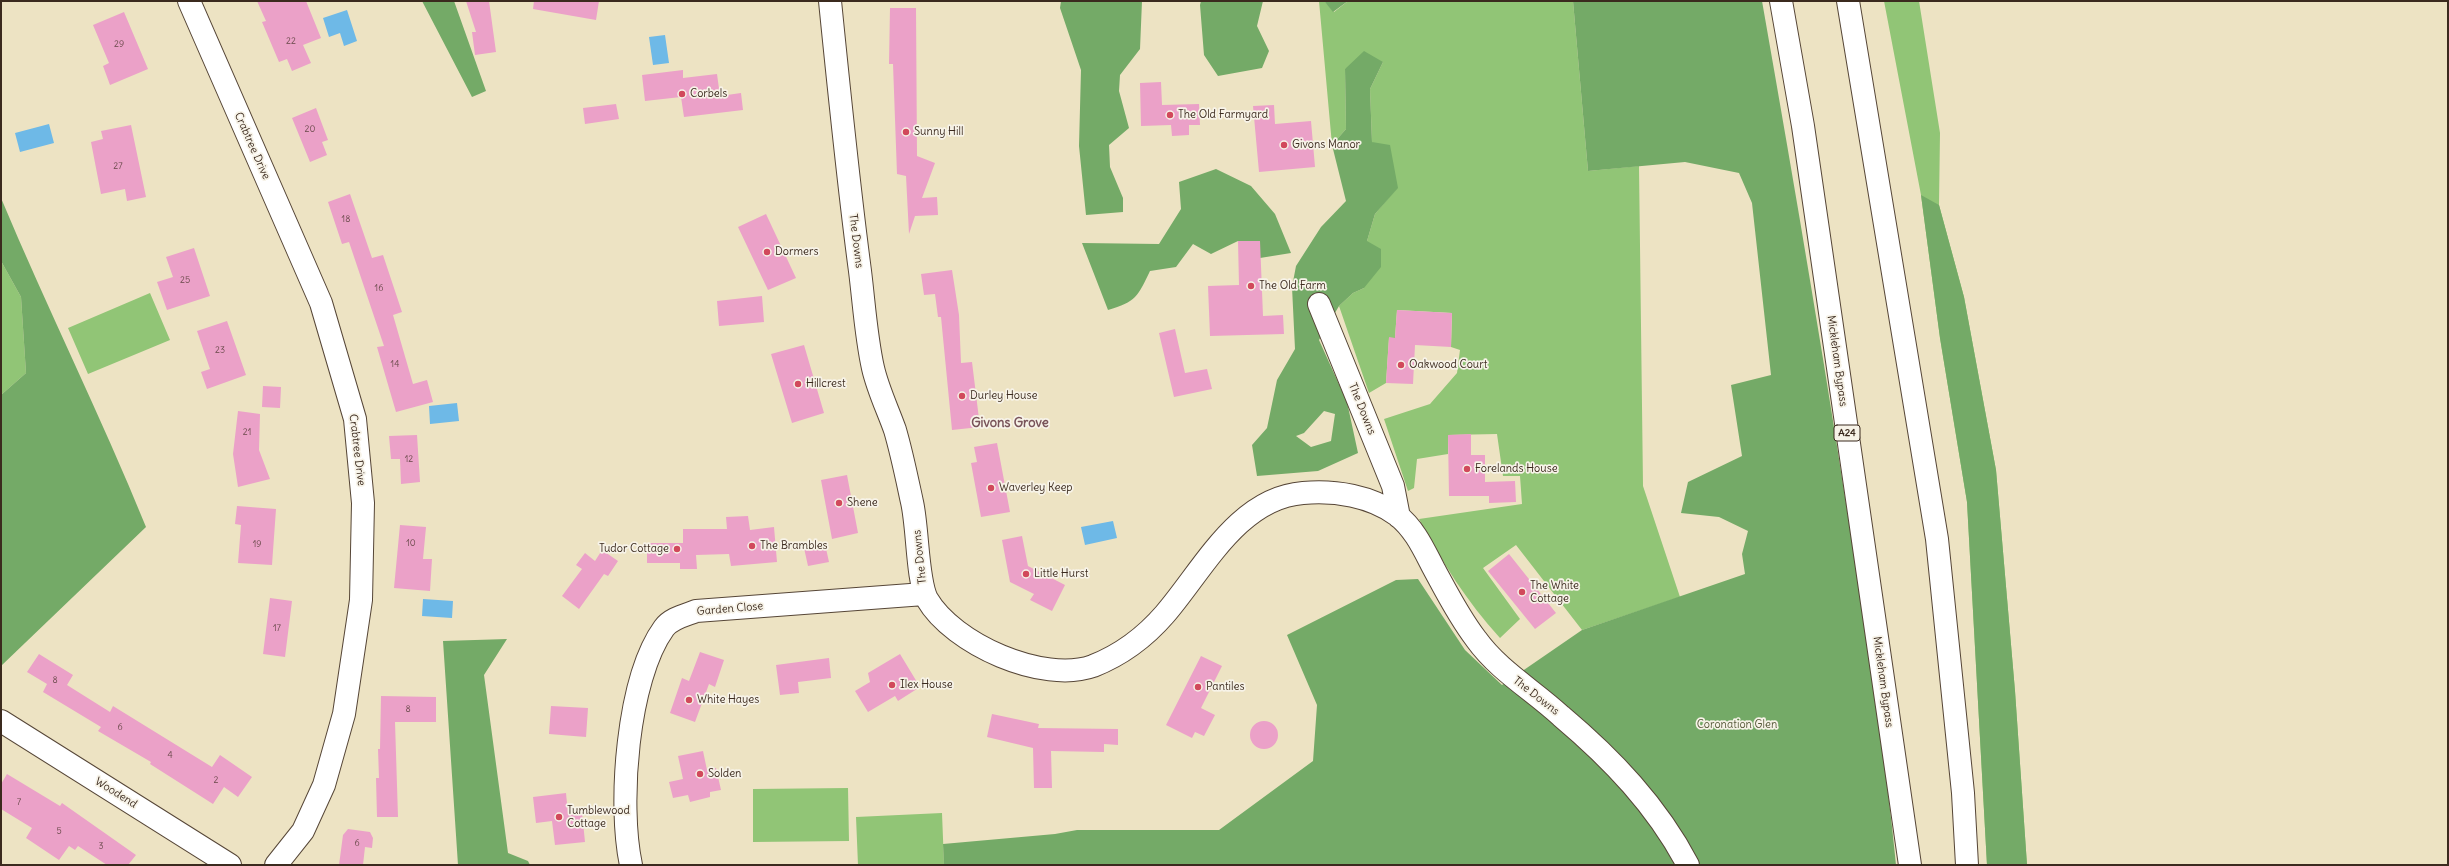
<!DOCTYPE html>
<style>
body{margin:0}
#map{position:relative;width:2449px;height:866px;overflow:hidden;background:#ede3c3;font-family:Delius,sans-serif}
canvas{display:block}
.frame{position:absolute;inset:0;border:2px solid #3b2a1e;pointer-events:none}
</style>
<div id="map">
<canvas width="2449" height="866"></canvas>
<div class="frame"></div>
</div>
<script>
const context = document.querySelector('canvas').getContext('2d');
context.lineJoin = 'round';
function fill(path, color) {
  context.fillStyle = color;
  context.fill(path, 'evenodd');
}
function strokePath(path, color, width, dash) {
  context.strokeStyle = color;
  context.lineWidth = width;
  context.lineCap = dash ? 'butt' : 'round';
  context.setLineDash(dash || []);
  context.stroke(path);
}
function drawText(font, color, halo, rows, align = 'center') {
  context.font = font + ' Delius,sans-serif';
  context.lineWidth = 3.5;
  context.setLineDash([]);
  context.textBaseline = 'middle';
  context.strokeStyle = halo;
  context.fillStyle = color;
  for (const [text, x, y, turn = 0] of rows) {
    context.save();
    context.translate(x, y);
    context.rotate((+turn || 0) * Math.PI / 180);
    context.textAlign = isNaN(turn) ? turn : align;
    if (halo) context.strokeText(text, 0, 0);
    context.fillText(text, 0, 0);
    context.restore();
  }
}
const green = new Path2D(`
 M1319,1H1324L1334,12L1348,1H1573L1588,171L1639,166L1643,486L1680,597L1582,630L1516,545L1483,568L1520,619L1500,638C1467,602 1442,562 1419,519L1522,504L1520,476H1503L1497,434L1448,435V454L1417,459L1414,488L1408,491L1384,419L1430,404L1457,373L1460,350L1451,347L1452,313L1397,310L1395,338H1389L1386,383L1369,393L1339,306L1353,293L1364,288L1367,241L1375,214L1397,188L1372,142L1370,89L1383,62L1345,69L1346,129L1332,145Z
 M1884,1H1919L1940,133L1939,205L1964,297L1996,470L2015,691L2027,865H1987L1967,502L1940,338L1921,195Z
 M1,261L21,297L26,373L1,395Z
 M150,293L170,340L88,374L68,328Z
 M848,788L849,841L753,842V789Z
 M942,813L944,864L858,865L856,817Z`);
const forest = new Path2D(`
 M422,1H454L486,91L472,97Z
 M1061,1H1142L1140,49L1120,75L1119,91L1129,128L1109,145L1110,167L1123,198V212L1086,215L1079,146L1081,70L1060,8Z
 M1201,1H1263L1257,26L1269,51L1262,68L1218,76L1204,55L1200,5Z
 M1324,1H1348L1333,12Z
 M1573,1H1762C1796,194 1829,388 1858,582C1872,676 1887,770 1896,865H932L944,864L943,844L1055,834L1077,830H1219L1313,761L1317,705L1287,635L1396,580L1418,579L1465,650L1502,685L1582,630L1745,574L1742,554L1748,531L1719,517L1681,513L1688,482L1742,456L1731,385L1771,375L1752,203L1739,173L1685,162L1588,171Z
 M1364,51L1383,62L1370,89L1372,142L1390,145L1398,188L1375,214L1367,241L1381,249V267L1364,288L1353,293L1339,306L1319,340L1347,402L1358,453L1318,471L1257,476L1252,445L1267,428L1277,380L1295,349L1292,287L1296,266L1321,227L1346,201L1332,145L1346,129L1345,69ZM1324,411L1335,414L1331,441L1311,447L1296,436L1304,433Z
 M1216,169L1251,186L1275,214L1291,253L1260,258L1259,241H1238L1211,254L1193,244L1176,267L1150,271C1138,296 1136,302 1108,310L1082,243L1159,244L1181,209L1179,182Z
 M1921,195L1939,205L1964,297L1996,470L2015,691L2027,865H1987L1967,502L1940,338Z
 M1,198C47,308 101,416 146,527L1,666V395L26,373L21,297L1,261Z
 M507,639L484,675L508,853L528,861L530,865H458L443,641Z`);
const water = new Path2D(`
 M347,10L357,41L344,46L340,33L329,37L323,18Z
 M665,35L669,63L653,65L649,37Z
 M49,124L54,143L20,152L15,133Z
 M457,403L459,421L430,424L429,406Z
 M1113,521L1117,538L1085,545L1081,527Z
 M423,599L453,601L452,618L422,616Z`);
const building = new Path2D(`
 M257,1H306L321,38L303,45L311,63L292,71L287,59L279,62L262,22L266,21Z
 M466,1H489L496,52L475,55L472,32H476Z
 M534,1H599L596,20L533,9Z
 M890,8H916L917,156L935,163L922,198L937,197L938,215L915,216L909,234L906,176L897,174L893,64H889Z
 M124,12L148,69L110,85L103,66L109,63L93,25Z
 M683,70V78L717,74L720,96L741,93L743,110L684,117L681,97L645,101L642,75Z
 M1161,82L1162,105L1199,104L1200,125H1189V135L1172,136L1171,125L1141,126L1140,83Z
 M616,104L619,119L585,124L583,108Z
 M1274,105L1275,124L1311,121L1315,167L1259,172L1253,106Z
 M316,108L328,140L322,142L327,155L310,162L292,118Z
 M131,125L146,197L127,201L125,189L101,194L91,142L103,139L101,131Z
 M350,194L372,258L383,255L402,312L393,315L413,384L427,380L433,402L396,412L377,347L384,346L349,242L342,244L328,202Z
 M766,214L796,278L768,290L738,227Z
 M1238,241H1260L1263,316L1283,315L1284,334L1210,336L1208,286L1239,285Z
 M194,248L210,296L167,310L157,282L173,277L166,257Z
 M952,270L959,315L961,363L972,362L980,427L952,430L941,317H938L935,294L924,295L921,274Z
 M762,296L764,322L719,326L717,301Z
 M1397,310L1452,313L1451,347L1415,345L1413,384L1386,383L1389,337L1395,338Z
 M227,321L246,375L207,389L201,372L210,369L197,331Z
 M1175,329L1185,373L1207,369L1212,389L1174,397L1159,333Z
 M804,345L824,413L792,423L771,354Z
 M263,386L281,387L280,408L262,407Z
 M238,411L260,414L259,450L270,479L238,487L233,454Z
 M1471,434V455H1485V482L1515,481L1516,502L1489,503V496H1449L1448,435Z
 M417,435L420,482L401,484L400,459H391L389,436Z
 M997,443L1010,512L981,517L971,463L977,462L974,447Z
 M847,475L858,533L832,539L821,480Z
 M237,506L276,509L272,565L238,563L241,525L235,524Z
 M748,516L750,530L774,527L777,562L731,566L729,554L696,555L697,569H680V563H647V543H683V529H727L726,517Z
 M400,525L426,527L423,559H432L430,591L394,588Z
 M1022,536L1028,566L1065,585L1052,611L1030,600L1034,594L1010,582L1002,540Z
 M825,544L829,562L808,566L804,548Z
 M602,550L618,561L608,576L604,574L579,609L562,596L582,569L576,565L585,553L595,561Z
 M1509,554L1556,613L1535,629L1488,571Z
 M270,598L292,601L285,657L263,654Z
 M700,652L724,660L715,687L709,684L695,722L670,713L682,678L689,681Z
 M39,654L73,675L67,685L110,712L113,706L212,767L220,755L252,777L238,797L224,787L213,804L150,764L151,762L98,731L101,727L43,692L47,684L27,672Z
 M900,654L920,687L898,701L895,696L868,712L855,691L870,682L868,673Z
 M1201,656L1222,666L1201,708L1215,715L1204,736L1195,732L1192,738L1166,725Z
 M829,658L831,678L798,682L799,693L780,695L776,665Z
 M381,696L436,697V722H395L398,817H377L376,778H379L378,749H380Z
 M551,706L588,708L586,737L549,734Z
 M992,714L1039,724L1038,728L1118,729V745L1104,744V752L1051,751L1052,788H1034L1033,748L987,737Z
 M1250 735a14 14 0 1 1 28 0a14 14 0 1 1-28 0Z
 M703,751L707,770L716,768L721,790L710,792V797L690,802L688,795L673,798L669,782L683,779L678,756Z
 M7,774L60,806L62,803L136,855L128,865H107L78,846L75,850L69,846L59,860L26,838L32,828L1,809V784Z
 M566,793L568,814L582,812L585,842L555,845L552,821L536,823L533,797Z
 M348,829L370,832L373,838L372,848L365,847L363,865H339L343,835Z`);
const street = new Path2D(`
 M189,1L321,303L355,419L363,503L361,600L344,714L324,785L303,831L276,865
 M830,1C839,91 848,181 860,271C864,303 866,337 873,368C878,390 888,410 895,430C902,454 907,479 912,502C918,528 917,580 927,599C953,644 1043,684 1093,666C1121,655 1146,636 1165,614C1203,570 1238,498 1303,493C1335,490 1371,496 1397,515C1415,529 1424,550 1434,569C1447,593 1459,617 1476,639C1499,671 1533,690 1561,716C1612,759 1657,806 1688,865
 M1319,304L1393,486L1399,517
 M1,721L230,865
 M631,865C618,805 627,679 664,628C671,618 686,615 696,611L924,594`);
const highway = new Path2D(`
 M1781,1L1803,126L1910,865
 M1848,1L1937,539L1963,793L1967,865`);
const markers = [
 [682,94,4,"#d1495b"],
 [1170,115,4,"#d1495b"],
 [906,132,4,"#d1495b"],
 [1284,145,4,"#d1495b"],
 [767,252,4,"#d1495b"],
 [1251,286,4,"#d1495b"],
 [1401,365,4,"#d1495b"],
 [798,384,4,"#d1495b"],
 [962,396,4,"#d1495b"],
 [1467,469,4,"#d1495b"],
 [991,488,4,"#d1495b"],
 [839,503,4,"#d1495b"],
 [752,546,4,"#d1495b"],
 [677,549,4,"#d1495b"],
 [1026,574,4,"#d1495b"],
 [1522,592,4,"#d1495b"],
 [892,685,4,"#d1495b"],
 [1198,687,4,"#d1495b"],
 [689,700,4,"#d1495b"],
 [700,774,4,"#d1495b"],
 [559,817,4,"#d1495b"]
];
const numberNames = [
 ["22",291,41],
 ["29",119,44],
 ["20",310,129],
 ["27",118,166],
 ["18",346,219],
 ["25",185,280],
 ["16",379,288],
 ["23",220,350],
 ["14",395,364],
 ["21",247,432],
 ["12",409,459],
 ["10",411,543],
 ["19",257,544],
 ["17",277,628],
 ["8",55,680],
 ["8",408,709],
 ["6",120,727],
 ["4",170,755],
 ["2",216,780],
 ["7",19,802],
 ["5",59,831],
 ["6",357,843],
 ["3",101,846]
];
const shields = [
 [1847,433,26]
];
const shieldNames = [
 ["A24",1847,433]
];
const poiNames = [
 ["Corbels",690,94],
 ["The Old Farmyard",1178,115],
 ["Sunny Hill",914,132],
 ["Givons Manor",1292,145],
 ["Dormers",775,252],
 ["The Old Farm",1259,286],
 ["Oakwood Court",1409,365],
 ["Hillcrest",806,384],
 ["Durley House",970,396],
 ["Forelands House",1475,469],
 ["Waverley Keep",999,488],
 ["Shene",847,503],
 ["The Brambles",760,546],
 ["Tudor Cottage",669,549,"right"],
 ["Little Hurst",1034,574],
 ["The White",1530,586],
 ["Cottage",1530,599],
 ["Ilex House",900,685],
 ["Pantiles",1206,687],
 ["White Hayes",697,700],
 ["Solden",708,774],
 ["Tumblewood",567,811],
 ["Cottage",567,824]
];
const streetNames = [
 ["Crabtree Drive",252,146,66],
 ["The Downs",856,241,83],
 ["Mickleham Bypass",1837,361,82],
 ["The Downs",1362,409,68],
 ["Crabtree Drive",357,450,83],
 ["The Downs",920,557,-96],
 ["Garden Close",730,609,-5],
 ["Mickleham Bypass",1883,682,82],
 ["The Downs",1536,696,38],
 ["Woodend",116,793,32]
];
const parkNames = [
 ["Coronation Glen",1737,725]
];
const quarterNames = [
 ["Givons Grove",1010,423]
];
fill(green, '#91c576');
fill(forest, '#74aa67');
fill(water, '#6eb9e7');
fill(building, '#eba1c8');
strokePath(street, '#564637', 24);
strokePath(highway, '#564637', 24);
strokePath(street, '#fff', 22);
strokePath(highway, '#fff', 22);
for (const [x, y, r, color] of markers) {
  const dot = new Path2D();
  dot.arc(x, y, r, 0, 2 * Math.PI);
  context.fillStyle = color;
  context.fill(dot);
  strokePath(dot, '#f7f3e8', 1.5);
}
drawText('9px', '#674848', null, numberNames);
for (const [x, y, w] of shields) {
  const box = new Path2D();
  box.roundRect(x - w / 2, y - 8, w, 16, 3);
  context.fillStyle = '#f7f3e8';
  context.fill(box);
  strokePath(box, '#3b2a1e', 1);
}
drawText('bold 10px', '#3b2a1e', null, shieldNames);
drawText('11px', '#3b2a1e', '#f7f3e8', poiNames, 'left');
drawText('11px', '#3b2a1e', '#f7f3e8', streetNames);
drawText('11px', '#555838', '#f7f3e8', parkNames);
drawText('bold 13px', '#79545a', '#f7f3e8', quarterNames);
</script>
